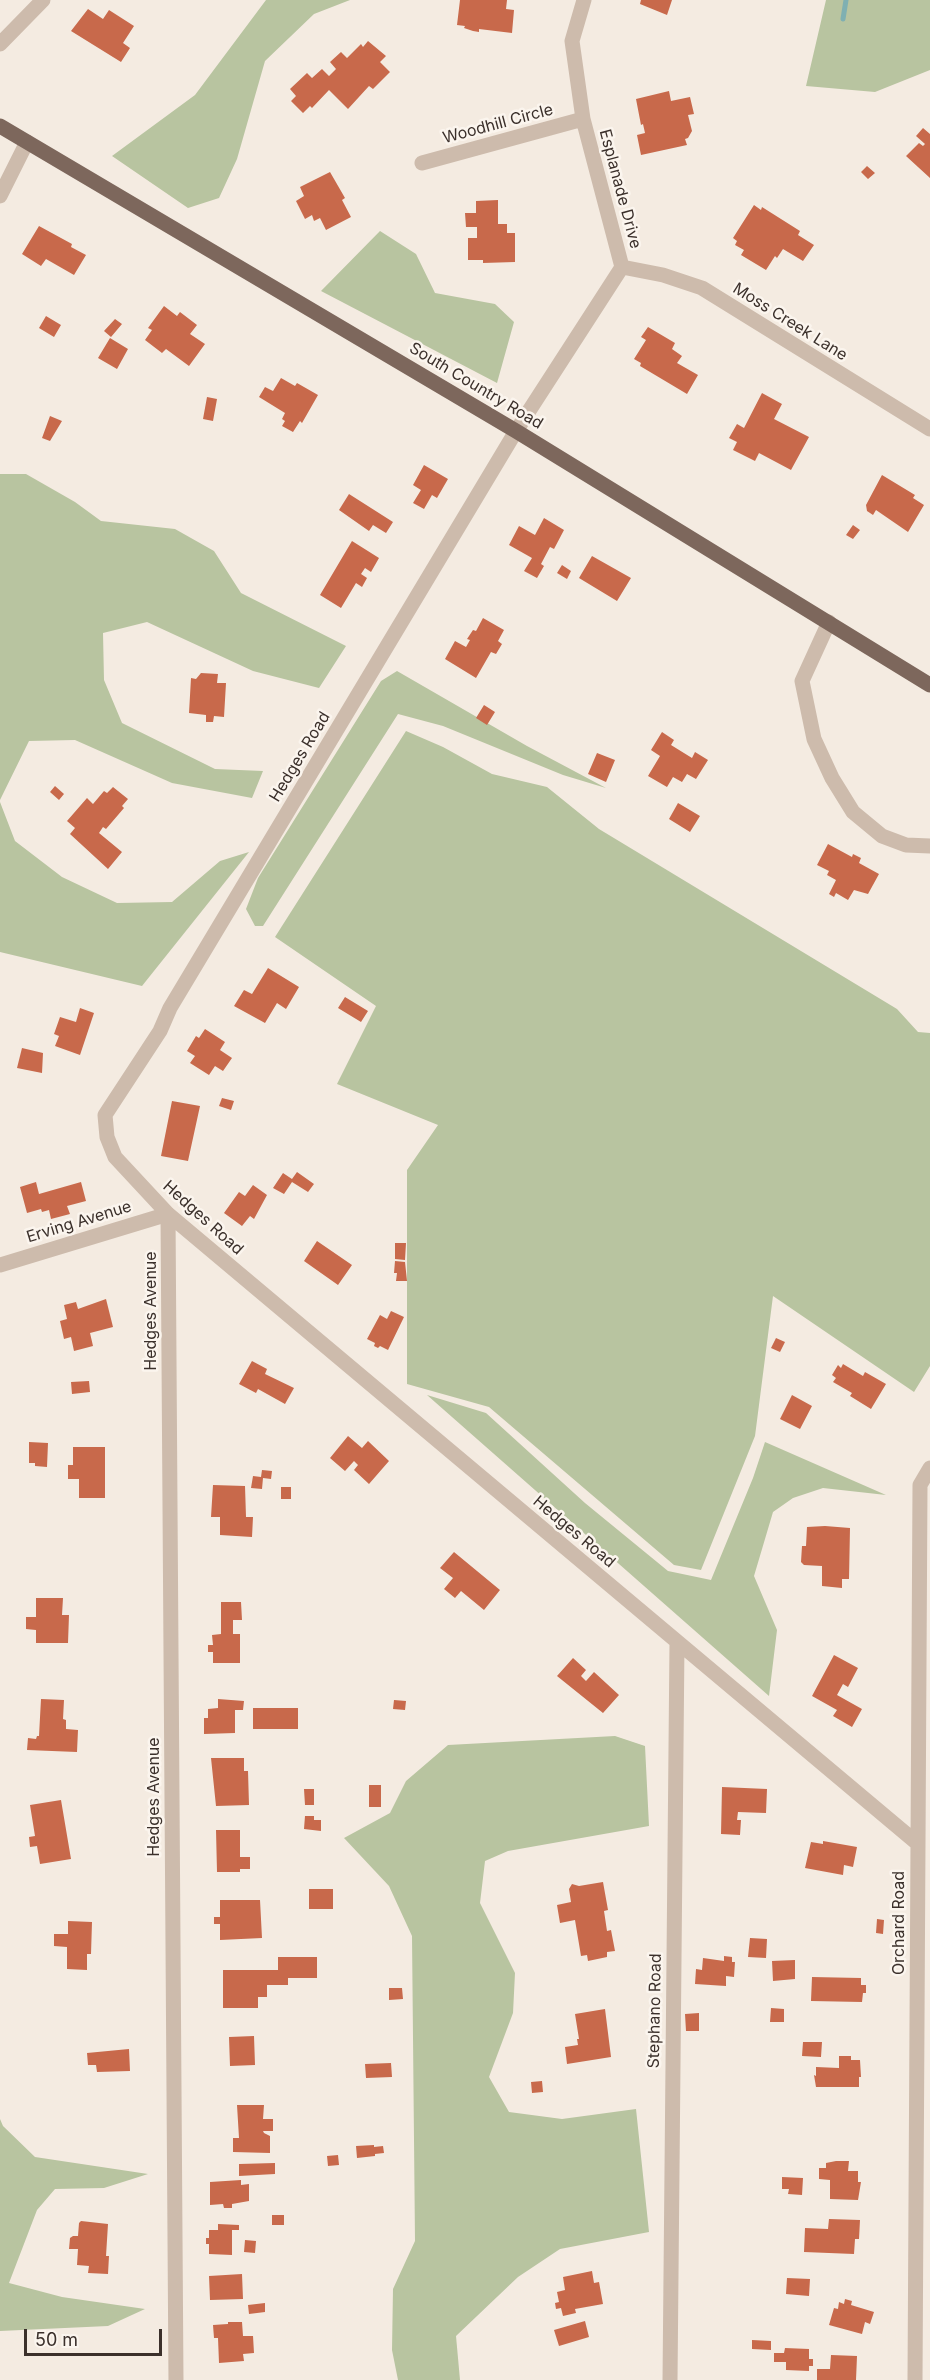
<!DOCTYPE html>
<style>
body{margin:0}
#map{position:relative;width:930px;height:2380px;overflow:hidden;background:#f4ebe1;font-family:Inter,sans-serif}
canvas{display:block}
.scale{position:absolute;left:24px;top:2329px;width:138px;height:27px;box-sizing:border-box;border:3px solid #3b302b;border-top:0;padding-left:8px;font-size:18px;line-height:21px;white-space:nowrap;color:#3b302b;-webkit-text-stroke:4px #fbf5ee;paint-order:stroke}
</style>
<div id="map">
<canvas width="930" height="2380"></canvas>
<div class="scale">50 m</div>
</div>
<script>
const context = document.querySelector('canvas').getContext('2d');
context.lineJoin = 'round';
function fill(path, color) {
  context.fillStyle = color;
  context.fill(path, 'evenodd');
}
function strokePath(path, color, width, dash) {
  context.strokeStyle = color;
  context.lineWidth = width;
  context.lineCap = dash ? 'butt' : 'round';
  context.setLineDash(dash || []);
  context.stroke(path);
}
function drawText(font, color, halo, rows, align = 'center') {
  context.font = font + ' Inter,sans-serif';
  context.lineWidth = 5;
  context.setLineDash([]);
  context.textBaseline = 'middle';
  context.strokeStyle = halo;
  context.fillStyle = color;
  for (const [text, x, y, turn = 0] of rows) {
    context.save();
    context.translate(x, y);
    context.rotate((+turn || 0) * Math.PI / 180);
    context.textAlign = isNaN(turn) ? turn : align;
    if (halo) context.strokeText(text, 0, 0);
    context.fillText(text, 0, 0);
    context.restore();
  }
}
const green = new Path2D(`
 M266,0H350L314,14L265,61L237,159L219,198L188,208L112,156L195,95Z
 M826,0H930V70L875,92L806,86Z
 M380,231L416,254L435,293L495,304L514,322L497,383L321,291Z
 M0,474H26L75,502L101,521L175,529L214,551L241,593L346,646L319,688L253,671L147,622L103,633L104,680L122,723L215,769L263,771L252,798L172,783L75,740L29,741L0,800Z
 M397,671L527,746L606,788L563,775L443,726L398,714L263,926H255L246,909L258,878L381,681Z
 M406,731L443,747L492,774L547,787L599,829L897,1009L918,1032L930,1033V1366L914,1392L773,1296L755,1436L701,1570L674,1565L489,1407L407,1384V1170L438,1125L337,1084L376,1006L275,937Z
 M0,802L15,841L62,877L117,903L172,902L220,861L249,852L142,986L0,952Z
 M427,1395L486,1413L585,1503L668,1571L711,1580L753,1478L765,1442L886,1495L823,1488L793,1498L773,1512L754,1576L777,1630L769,1696Z
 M615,1736L645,1746L649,1826L508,1851L485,1861L480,1903L515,1973L513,2013L489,2077L509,2112L562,2119L636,2109L649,2232L560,2249L518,2277L456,2336L460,2380H398L392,2350L393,2289L415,2241L412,1936L389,1886L344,1838L390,1813L406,1781L448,1745Z
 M0,2119L3,2126L35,2157L148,2174L104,2188L55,2189L37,2210L9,2283L62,2297L145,2309L108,2326L0,2331Z`);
const stream = new Path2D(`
 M843,19L846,0`);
const building = new Path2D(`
 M460,0H507L506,9L514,10L512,33L479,29V32L473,31L464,28L465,26L457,25Z
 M641,0H672L667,15L640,4Z
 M88,9L103,19L109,10L134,26L123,43L130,48L121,62L71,31Z
 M368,41L386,56L380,62L390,72L373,89L369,86L348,109L329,90L312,108L310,106L303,113L291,101L296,96L290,89L307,73L312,78L322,69L329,76L336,69L330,62L341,52L347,58L361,44L363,47Z
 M669,91L671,101L690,97L694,114L688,115L692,131L688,138L685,139L687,145L641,155L637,135L645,133L643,124L641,125L636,99Z
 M923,128L930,134V178L906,156L919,143L923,146L925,144L916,136Z
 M867,166L875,173L868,179L861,172Z
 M330,172L345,198L342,200L351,217L326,230L320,218L314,221L312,215L305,219L296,201L304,196L300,187Z
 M498,200V224H507V233H515V262L483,263V260H468V238H477V227H466L465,213H476V201Z
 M754,205L761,210L762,207L800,231L798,235L814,245L803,261L783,249L777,258L775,256L766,270L741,255L744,250L735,245L737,241L733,238Z
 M39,226L72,244L71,247L86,255L74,275L46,259L41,266L22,254Z
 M164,306L177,316L180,312L197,325L190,334L205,344L189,366L166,349L162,353L145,340L152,330L148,328Z
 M46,316L61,325L54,337L39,328Z
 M115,319L122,324L111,337L104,331Z
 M648,327L675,343L672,349L682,356L677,363L698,375L687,394L640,366L641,363L634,359L646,340L641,337Z
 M110,338L128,349L117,369L98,358Z
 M281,378L295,386L297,383L318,395L302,423L300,421L293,432L282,426L285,421L282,419L285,413L259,397L265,387L273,391Z
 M762,393L782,404L774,419L809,437L791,470L759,453L755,461L733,450L737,442L729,438L737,424L744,428Z
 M207,397L217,399L213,421L203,419Z
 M50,416L62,421L50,441L42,438Z
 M424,465L448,479L437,498L432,495L424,509L413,503L421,490L413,485Z
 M882,475L915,495L913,498L924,505L908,532L876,510L873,515L867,511L866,505Z
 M349,494L393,522L386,533L373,525L369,531L339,510Z
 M544,518L564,530L554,549L550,547L541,564L544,566L537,578L524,571L532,558L509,545L519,526L535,535Z
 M853,525L860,530L853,539L846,535Z
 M352,541L379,558L371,572L365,568L361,574L367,578L362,587L356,583L341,608L320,595Z
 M592,556L631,578L617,601L579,578Z
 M562,565L571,571L567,579L557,573Z
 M483,618L504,630L498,641L502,644L496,654L491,652L476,678L445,659L455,641L466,647L470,640L467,639L473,630L476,631Z
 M201,673L218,674L217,683H226L224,717L214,716L213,722H206V715L189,713L191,678L196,679Z
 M484,705L495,712L487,725L476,718Z
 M662,732L674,740L671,745L692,758L695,752L708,760L696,779L687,774L682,782L673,777L667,787L648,776L660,756L651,750Z
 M597,753L615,760L606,782L588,774Z
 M55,786L64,794L59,800L50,792Z
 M113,787L128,799L122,806L124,808L106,829L103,827L99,833L122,852L108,869L70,834L75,828L67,821L87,798L93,804L104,791L107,793Z
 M678,803L700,816L690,832L669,819Z
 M828,844L852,857L853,854L861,858L859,863L879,874L868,894L854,890L848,900L836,893L834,897L829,894L836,880L827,875L829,871L817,865Z
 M268,968L299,987L286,1009L277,1003L265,1023L234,1006L244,990L252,994Z
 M345,997L368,1011L361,1022L338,1008Z
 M80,1008L94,1013L80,1055L55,1046L59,1036L54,1034L60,1017L76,1022Z
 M205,1029L225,1042L220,1050L232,1058L223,1071L215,1066L209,1075L190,1063L195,1056L187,1051L196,1036L199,1038Z
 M22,1048L43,1053L42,1073L17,1068Z
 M222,1098L234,1101L231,1110L219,1106Z
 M172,1101L200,1106L188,1161L161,1156Z
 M297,1172L314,1184L308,1192L292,1182L284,1194L273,1188L283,1173L292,1179Z
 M36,1182L39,1194L81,1182L86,1201L67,1206L70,1214L51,1219L49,1210L42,1212L41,1209L27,1213L20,1187Z
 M253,1185L267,1195L254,1219L250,1216L242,1226L224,1213L239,1192L245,1196Z
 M317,1241L352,1265L338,1285L304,1261Z
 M395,1243H406L405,1260L395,1259Z
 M395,1261L405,1262L407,1281H396L397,1273H394Z
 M106,1299L113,1327L90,1333L93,1346L74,1351L71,1337L64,1339L60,1321L67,1319L64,1305L76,1302L78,1309Z
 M391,1311L404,1317L388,1350L380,1346L378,1348L374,1346L375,1343L367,1339L380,1315L387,1319Z
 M776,1338L785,1342L780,1352L771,1348Z
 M252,1361L267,1369L265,1374L294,1388L285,1404L258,1389L256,1393L239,1384Z
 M843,1364L863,1376L865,1372L886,1384L871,1409L850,1396L852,1393L833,1382L836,1378L832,1375L838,1365L841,1368Z
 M89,1381L90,1392L72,1394L71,1382Z
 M792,1395L812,1406L800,1429L780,1419Z
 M348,1436L362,1448L368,1441L389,1461L369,1484L354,1470L358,1465L354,1461L345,1471L330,1458Z
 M29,1442L48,1443L47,1467L35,1466V1463H29Z
 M73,1447H105V1498H79V1479H68V1465H73Z
 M262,1470L272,1471L271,1479L263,1478L262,1489L251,1488L253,1476L261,1477Z
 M213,1485L245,1486L246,1517H253L252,1537L220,1535V1517H211Z
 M281,1487H291V1499H281Z
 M825,1526L850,1528L849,1579H842V1588L822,1586V1566L804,1565L801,1562L802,1546H806L807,1527Z
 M454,1552L500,1590L484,1610L461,1591L455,1598L444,1589L453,1578L440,1568Z
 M36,1598H63L62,1615H69L68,1643H36V1630L26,1629V1617H36Z
 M221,1602H241L242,1620H233V1634H240V1663H213V1652H208V1645H213L212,1635L221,1634Z
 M834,1655L858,1668L848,1687L843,1684L837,1695L862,1709L852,1727L833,1716L837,1710L812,1696Z
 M573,1658L586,1670L581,1676L586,1681L594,1672L619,1695L603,1713L557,1676Z
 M41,1699L64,1700L63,1719L66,1720V1729L78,1730L77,1752L27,1750L28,1738L36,1739L37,1736H39Z
 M218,1699L244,1701L243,1710H235V1733L204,1734V1718H208V1709L218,1708Z
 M394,1700L406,1701L405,1710L393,1709Z
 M253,1708H298V1729H253Z
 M211,1758H244V1771H248L249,1805L216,1806Z
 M369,1785H381V1807H369Z
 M722,1787L767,1789L766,1813L738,1812L737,1820H741L740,1835L721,1834Z
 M304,1789H314V1805H305Z
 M61,1800L71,1859L40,1864L37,1846L30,1847L29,1837L35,1836L30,1805Z
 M305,1816H314V1820H321V1831L304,1829Z
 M216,1830H240V1857H250V1869H240V1872H217Z
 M823,1841L857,1847L853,1867L844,1865L843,1875L805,1868L811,1842L823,1844Z
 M603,1882L608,1910L604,1911L607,1931L611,1930L615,1951L607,1952V1957L588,1961L587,1955L581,1956L575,1920L560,1923L557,1905L571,1902L569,1889L572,1884L579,1886Z
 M309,1889H333V1909H309Z
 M220,1900H260L262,1938L220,1940V1924H214V1917H220Z
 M877,1919L884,1920L883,1934L876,1933Z
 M68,1921L92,1922L91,1954H87V1970L67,1969V1947L54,1946V1934H68Z
 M750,1938L767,1939L766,1958L748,1957Z
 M724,1956L732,1957V1962H735L734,1977L726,1976V1986L695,1984L696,1969L702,1970L703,1958L724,1961Z
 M278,1957H317V1978H288V1985H267V1997H258V2008H223V1970H278Z
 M795,1960V1979L773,1981L772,1961Z
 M812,1977L861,1978V1985H866V1993H863L862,2002L811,2001Z
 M389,1988H402L403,1999L389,2000Z
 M771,2008L784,2009V2022H770Z
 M605,2009L611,2057L567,2064L565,2047L578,2045L577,2039H579L575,2014Z
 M699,2013V2031H686L685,2014Z
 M254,2036L255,2065L230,2066L229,2037Z
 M803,2042H822L821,2057L802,2056Z
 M129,2049L130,2071L97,2072L96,2065H88L87,2053Z
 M839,2056H851V2060H860L861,2077H859V2087H816L814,2075L816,2076V2067L839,2068Z
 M391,2063L392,2077L366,2078L365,2064Z
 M542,2081L543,2092L532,2093L531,2082Z
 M237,2105H264L263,2119H273V2131H263L264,2133L270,2136V2153L233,2152V2138H239Z
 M374,2145V2147L383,2146L384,2153L375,2154V2156L357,2158L356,2146Z
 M338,2155L339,2165L328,2166L327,2156Z
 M836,2161H849L848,2171H858V2182H861L858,2200L830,2199V2180L819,2179V2168H826V2163Z
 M275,2163V2174L239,2176V2164Z
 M782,2177L803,2178L802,2195L788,2194L789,2189H782Z
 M241,2180V2185L249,2184V2201L232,2204V2208H224L223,2204L210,2205V2182Z
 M272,2215H284V2225H272Z
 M829,2219L860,2220L859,2239H855L854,2254L804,2252L805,2228L828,2229Z
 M81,2221L108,2224L106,2256H109L108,2274L88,2273L89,2266L77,2265L78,2249H69L70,2238L73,2236H78L79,2223Z
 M218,2224L239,2225V2230H232V2255L209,2254V2244H206V2238H209V2230H218Z
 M245,2240L256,2241L255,2253L244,2252Z
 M592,2271L594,2283L599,2282L603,2304L575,2309L576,2313L563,2316L561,2308L556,2309L555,2303L559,2302L557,2292L565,2290L563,2277Z
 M242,2274L243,2299L210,2300L209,2276Z
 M787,2278L810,2279L809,2296L786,2294Z
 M845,2299L852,2301L851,2305L874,2312L870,2324L865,2322L862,2334L829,2325L834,2308L838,2309L839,2302L844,2304Z
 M265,2303V2312L249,2314L248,2305Z
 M585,2321L589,2337L559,2346L554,2330Z
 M228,2322H242L243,2336H253L254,2353L243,2354L244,2361L219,2363L218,2338H214L213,2325L228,2324Z
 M752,2340L771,2341V2350L752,2349Z
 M785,2348L809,2349V2359H813V2366H809V2371L786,2370V2362H774V2353H784Z
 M831,2355L857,2356L856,2380H817V2369H830Z`);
const minor = new Path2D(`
 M584,0L572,41L583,119L622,267L516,431L170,1008L160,1031L105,1115L107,1137L115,1157L168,1214L917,1843
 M0,44L43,0
 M422,163L583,119
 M0,196L27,142
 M622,267L663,275L702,288L930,429
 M829,622L802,681L814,739L832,778L853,812L882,836L906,845L930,846
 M168,1214L176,2380
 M0,1265L168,1214
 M670,2380L677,1642
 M915,2380L920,1485L930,1468`);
const major = new Path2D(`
 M0,126L516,431L930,685`);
const streetNames = [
 ["Woodhill Circle",498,124,-15],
 ["Esplanade Drive",620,189,75],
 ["Moss Creek Lane",790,322,32],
 ["South Country Road",476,386,31],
 ["Hedges Road",300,757,-59],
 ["Hedges Road",203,1218,42],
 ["Erving Avenue",79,1222,-17],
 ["Hedges Avenue",151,1311,-90],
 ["Hedges Road",574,1532,40],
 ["Hedges Avenue",154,1797,-90],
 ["Orchard Road",899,1923,-90],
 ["Stephano Road",655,2011,-89]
];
fill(green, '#b8c4a0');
strokePath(stream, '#7fb0b2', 5);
fill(building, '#c8694b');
strokePath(minor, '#cdbbac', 15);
strokePath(major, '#7d675c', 15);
drawText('16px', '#3b302b', '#fbf5ee', streetNames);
</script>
